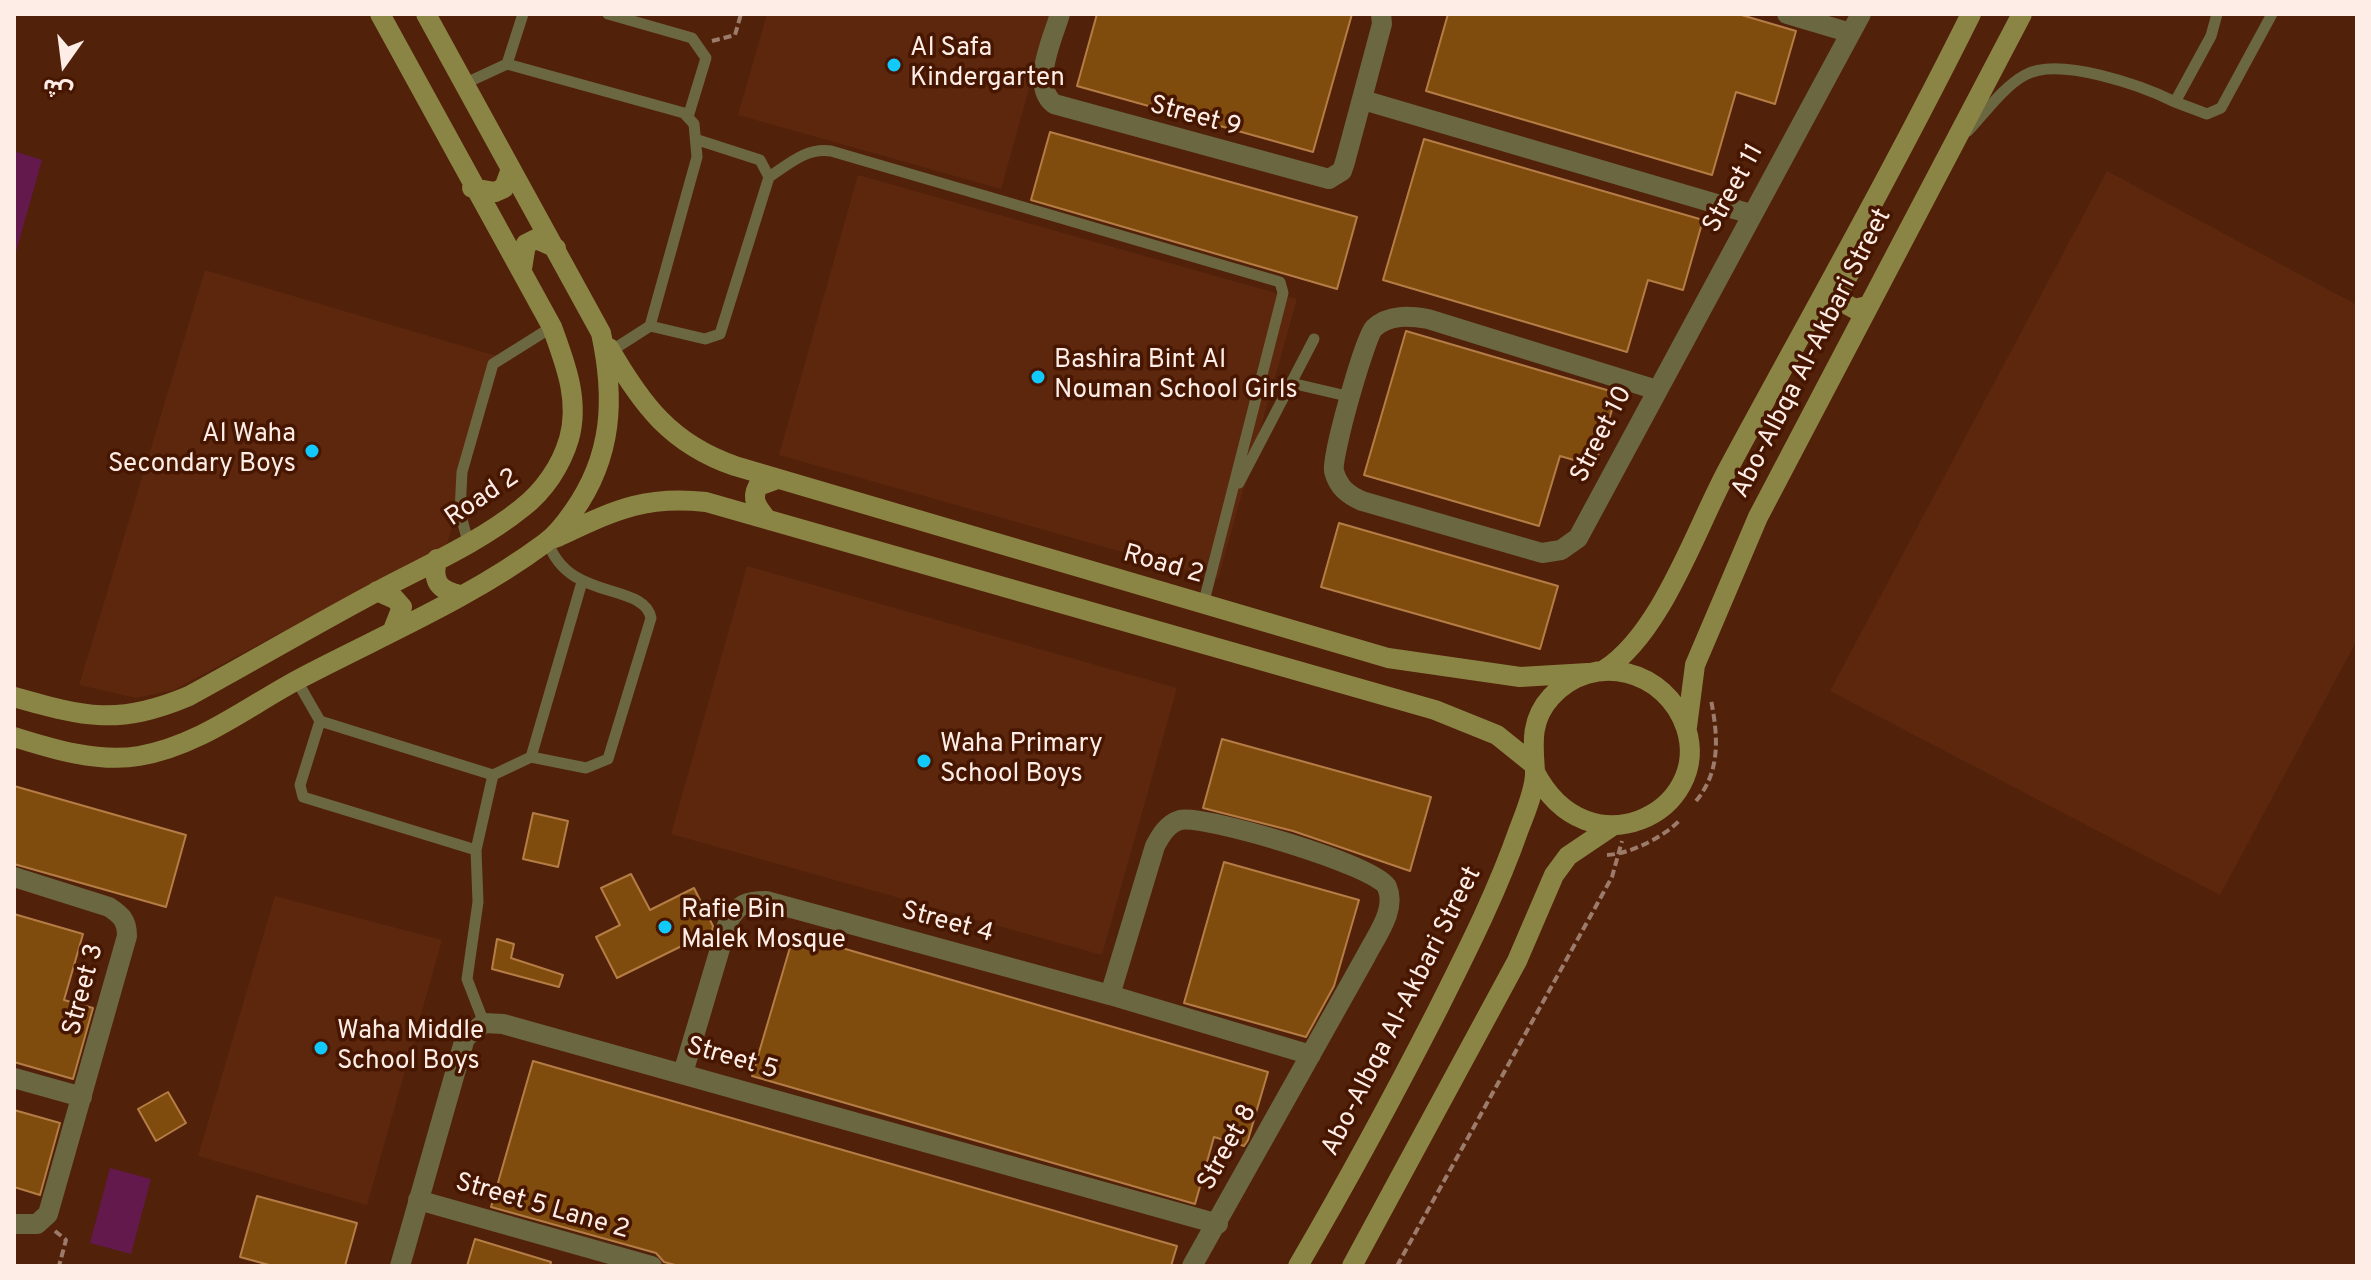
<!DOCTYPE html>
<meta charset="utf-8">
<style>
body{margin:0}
#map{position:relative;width:2371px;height:1280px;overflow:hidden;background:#51210a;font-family:Overpass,"Noto Sans Arabic",sans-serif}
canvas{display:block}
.frame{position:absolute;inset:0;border:16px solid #fdede6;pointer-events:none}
.north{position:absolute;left:24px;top:24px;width:80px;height:80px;-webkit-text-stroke:6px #461600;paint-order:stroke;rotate:194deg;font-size:22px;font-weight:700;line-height:32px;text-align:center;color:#fdede6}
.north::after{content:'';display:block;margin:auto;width:28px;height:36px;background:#fdede6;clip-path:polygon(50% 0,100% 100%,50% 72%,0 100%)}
</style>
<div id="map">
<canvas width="2371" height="1280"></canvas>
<div class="frame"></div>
<div class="north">ش</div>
</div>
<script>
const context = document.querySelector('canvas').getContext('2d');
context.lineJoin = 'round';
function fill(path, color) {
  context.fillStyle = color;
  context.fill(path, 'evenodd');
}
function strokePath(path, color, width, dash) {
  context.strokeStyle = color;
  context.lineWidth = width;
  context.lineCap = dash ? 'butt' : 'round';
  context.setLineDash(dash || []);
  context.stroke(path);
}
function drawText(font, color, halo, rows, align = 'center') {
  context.font = font + ' Overpass,sans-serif';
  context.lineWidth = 7;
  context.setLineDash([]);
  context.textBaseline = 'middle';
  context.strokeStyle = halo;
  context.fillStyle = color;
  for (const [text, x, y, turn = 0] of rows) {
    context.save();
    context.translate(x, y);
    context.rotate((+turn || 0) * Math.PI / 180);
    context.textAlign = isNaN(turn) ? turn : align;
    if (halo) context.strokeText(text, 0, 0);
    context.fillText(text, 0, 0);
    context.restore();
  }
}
const built = new Path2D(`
 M767,14H1050L1001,189L738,115Z
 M2107,171L2357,305V640L2220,895L1830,691Z
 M858,175L1297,299L1218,579L779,455Z
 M205,270L500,357L447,544L174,690L136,698L79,685Z
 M747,566L1177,688L1102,955L671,834Z
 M275,896L442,940L367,1205L198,1156Z`);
const green = new Path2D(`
 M14,151L42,160L14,259Z
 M110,1168L151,1179L131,1254L90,1243Z`);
const building = new Path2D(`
 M1097,14H1352L1313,152L1077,86Z
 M1448,14H1738L1796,31L1775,104L1736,92L1712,175L1426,91Z
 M1050,132L1357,217L1337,289L1031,200Z
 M1424,139L1703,220L1683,290L1648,280L1627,352L1383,280Z
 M1406,331L1617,393L1595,466L1560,456L1539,526L1364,475Z
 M1339,523L1558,586L1540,649L1321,587Z
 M1222,739L1431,797L1410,871L1293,831L1203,808Z
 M14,786L186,835L166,907L14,864Z
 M533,813L568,821L558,867L523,859Z
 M1224,862L1359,900L1334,986L1306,1037L1184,1003Z
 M631,874L650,910L694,888L713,926L712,931L617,978L596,937L620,925L601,888Z
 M14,914L83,934L64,1000L93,1008L73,1079L14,1062Z
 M794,934L1268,1072L1248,1140L1244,1146L1214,1137L1195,1204L752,1076Z
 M497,939L514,944L511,958L563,975L559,987L492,969Z
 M533,1061L1177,1246L1171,1266H679L664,1262L656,1253L491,1207Z
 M168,1092L186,1123L156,1141L138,1109Z
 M14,1110L60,1123L40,1195L14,1187Z
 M257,1196L357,1223L345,1266H273L240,1257Z
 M475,1239L551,1262L550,1266H467Z`);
const path = new Path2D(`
 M712,41L735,35L741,14
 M1696,801C1721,771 1718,736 1711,700
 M1607,855C1630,854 1664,837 1680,820
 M55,1231L66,1240L59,1266
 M1397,1266L1612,877L1622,841`);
const lane = new Path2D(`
 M608,14L692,38L706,58L688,117
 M507,64L523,14
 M466,83L507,64L684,113L694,124L697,157L650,326L611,351
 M2175,102L2207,114L2221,108L2272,14
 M1968,131C1985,113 2003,87 2025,75C2059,56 2143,86 2175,102L2211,36L2217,14
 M769,177C788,165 806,147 831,151L1280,282L1283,293L1203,605
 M650,326L705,339L720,334L769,177L760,160L698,140
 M1291,383L1351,397
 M1239,483L1314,339
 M468,542L460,512L462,472L493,364L552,327
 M297,681L320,721L493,775
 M320,721L300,785L303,797L476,850
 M531,757L582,582
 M484,1023L467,979L478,902L476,850L493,775L531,757L586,768L608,759L651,618C644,582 568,602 548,542`);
const street = new Path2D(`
 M1060,14C1053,38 1030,85 1054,104L1329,179L1342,171L1345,162L1382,24L1381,14
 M1787,14L1851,33
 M1363,100L1751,214
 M1657,390L1428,319C1410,316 1389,314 1374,328C1365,337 1331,457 1334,471C1338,487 1348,495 1362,501L1542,553L1561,550L1578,538L1861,14
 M14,877L109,907C121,915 127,920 127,936L48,1214L37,1224H14
 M1110,995L1155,846C1161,835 1167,824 1180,820C1203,814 1378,866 1387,887C1397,910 1376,936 1366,956L1192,1266
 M683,1073L728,922C738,904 746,901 766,901L1110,995L1311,1055
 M14,1078L82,1097
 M418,1200L652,1266
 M400,1266L465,1038L484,1023L503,1024L1218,1224`);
const secondary = new Path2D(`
 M472,188L495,192L504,188L511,169
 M1853,266L1841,289L1842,302L1855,309L1867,306
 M522,269L526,244L536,239L556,248
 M609,348C642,405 671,444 735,466L1388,658L1520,677L1588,673
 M766,518C757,507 751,499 758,486L777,479
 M555,538C612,512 641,495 706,502L1435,710L1497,735L1533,764
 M437,559C432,581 438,590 460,595
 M377,591L395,599L402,607L393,630
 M1604,670C1661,634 1695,531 1727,471C1809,319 1894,169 1971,14
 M14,697C85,717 118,726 189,696C253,661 316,624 380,590C427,565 480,542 522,508C544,491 561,466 569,439C580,400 565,363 552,327L380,14
 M1687,727L1695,665L1758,517L2022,14
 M14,737C52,749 99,763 139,756C199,746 248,706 301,678C383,635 471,598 545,543C555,536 566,522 573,512C613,456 615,398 601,333L426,14
 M1298,1266C1347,1182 1393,1097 1437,1011C1467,951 1497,892 1519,829C1525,814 1536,787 1535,771C1533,744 1530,720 1551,697C1593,650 1667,670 1686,728C1713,812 1588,874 1535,772
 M1352,1266L1517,961L1554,875L1568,856L1611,827`);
const markers = [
 [894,65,8,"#11cafb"],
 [1038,377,8,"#11cafb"],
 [312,451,8,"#11cafb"],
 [924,761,8,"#11cafb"],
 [665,927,8,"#11cafb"],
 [321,1048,8,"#11cafb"]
];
const poiNames = [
 ["Al Safa",910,50],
 ["Kindergarten",910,80],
 ["Bashira Bint Al",1054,362],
 ["Nouman School Girls",1054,392],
 ["Al Waha",296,436,"right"],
 ["Secondary Boys",296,466,"right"],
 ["Waha Primary",940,746],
 ["School Boys",940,776],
 ["Rafie Bin",681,912],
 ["Malek Mosque",681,942],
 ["Waha Middle",337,1033],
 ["School Boys",337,1063]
];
const streetNames = [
 ["Street 9",1195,118,15],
 ["Street 11",1735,189,-61],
 ["Abo-Albqa Al-Akbari Street",1813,354,-63],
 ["Street 10",1603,435,-63],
 ["Road 2",483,499,-34],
 ["Road 2",1163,566,16],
 ["Street 4",947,924,15],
 ["Street 3",85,990,-75],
 ["Abo-Albqa Al-Akbari Street",1403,1012,-63],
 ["Street 5",732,1060,16],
 ["Street 8",1229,1148,-61],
 ["Street 5 Lane 2",542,1208,16]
];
fill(built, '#5d270d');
fill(green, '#63194b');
fill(building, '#804c0e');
strokePath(building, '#b57d46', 2);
strokePath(path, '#9d7b6b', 4, [8, 4]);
strokePath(lane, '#6b6740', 11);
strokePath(street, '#6b6740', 20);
strokePath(secondary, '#8b8545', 20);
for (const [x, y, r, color] of markers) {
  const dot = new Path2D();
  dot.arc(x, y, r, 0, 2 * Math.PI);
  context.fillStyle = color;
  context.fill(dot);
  strokePath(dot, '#461600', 3);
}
drawText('26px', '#fdede6', '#461600', poiNames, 'left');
drawText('26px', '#fdede6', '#461600', streetNames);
</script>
